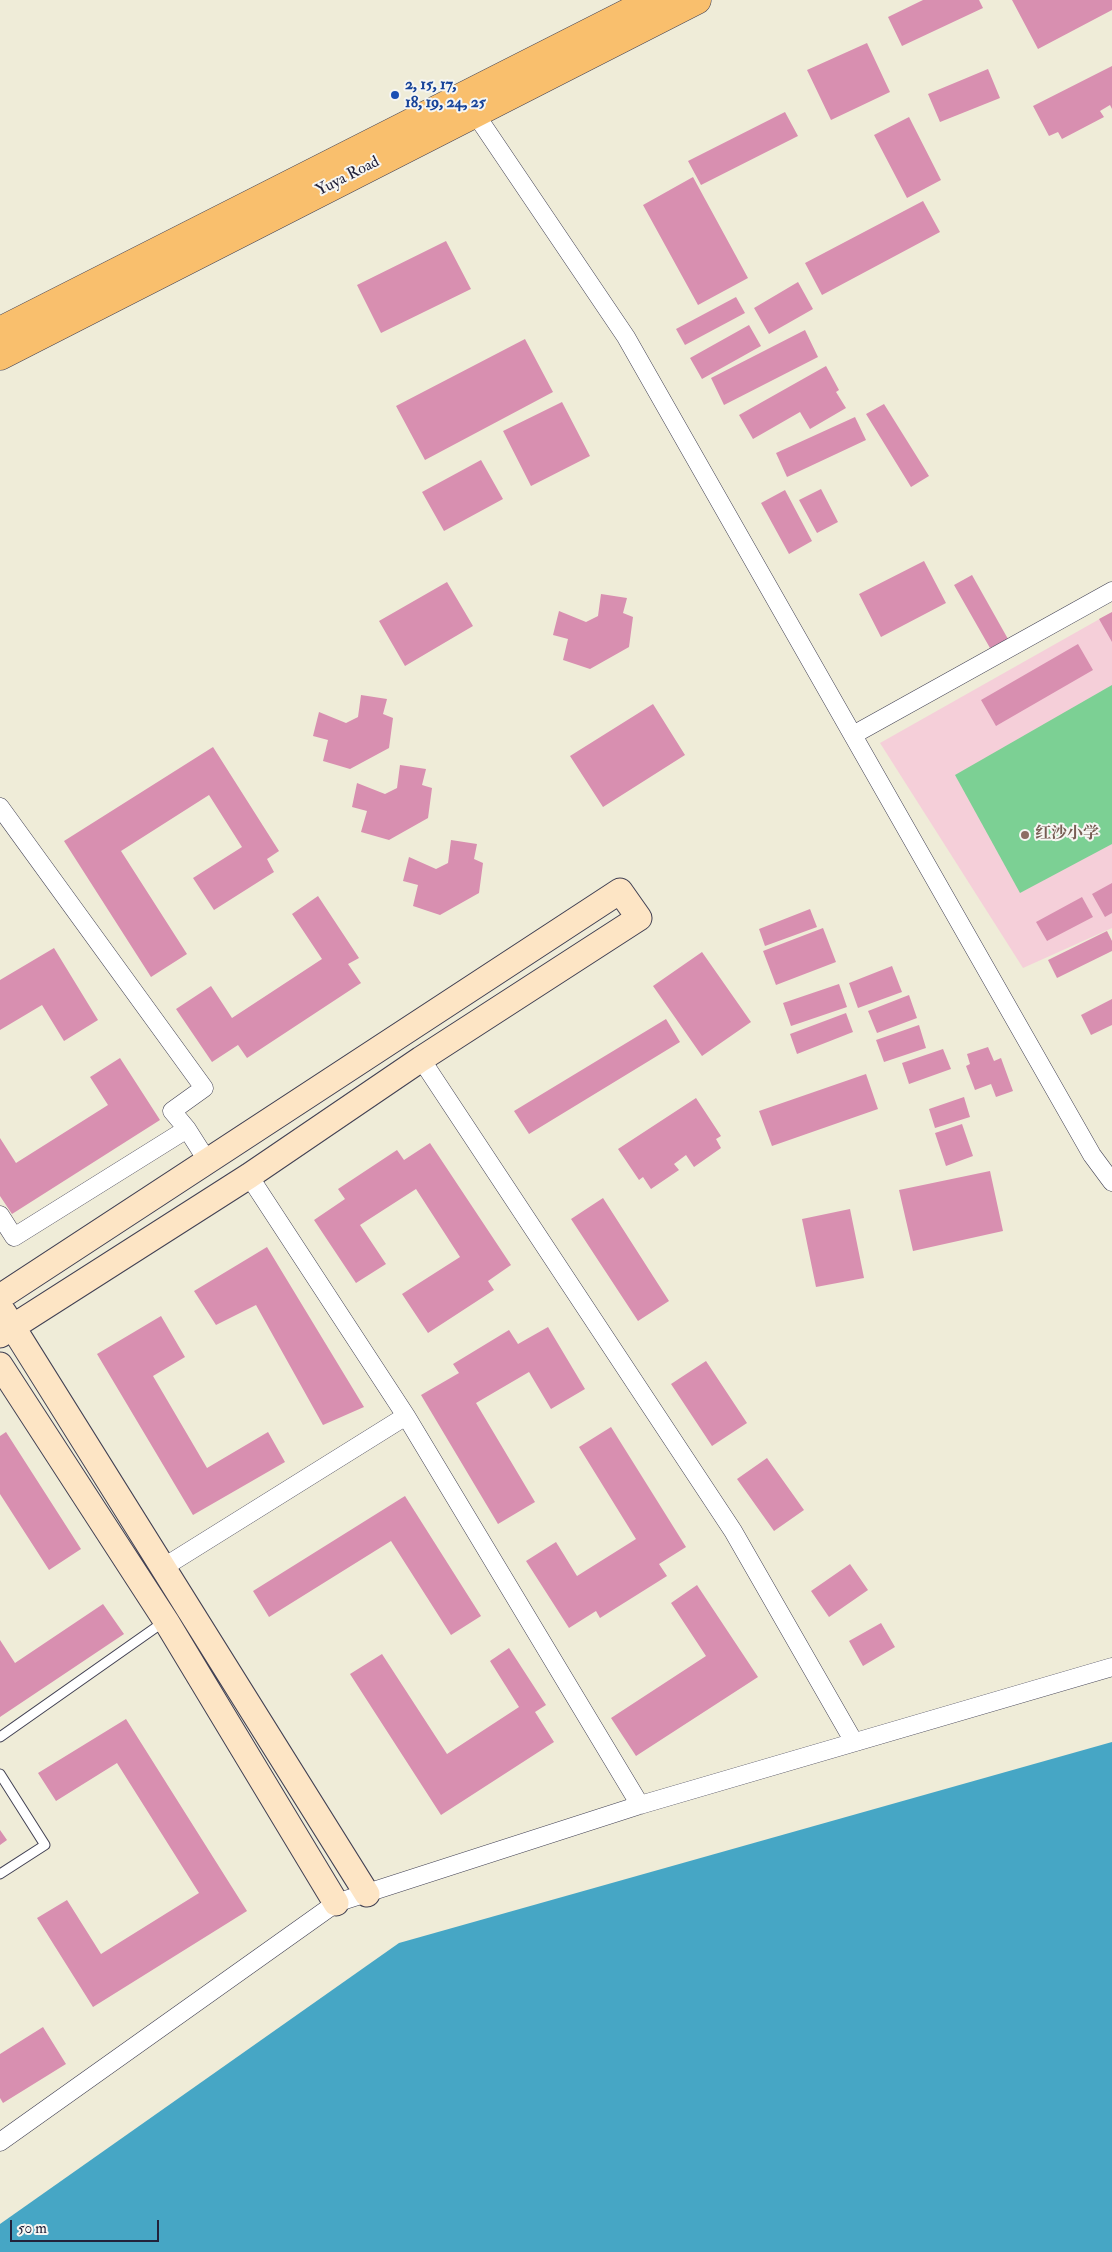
<!DOCTYPE html>
<meta charset="utf-8">
<style>
body{margin:0}
#map{position:relative;width:1112px;height:2252px;overflow:hidden;background:#efecd8;font-family:"IM FELL Double Pica",serif}
canvas{display:block}
.scale{position:absolute;left:10px;top:2220px;width:149px;height:22px;box-sizing:border-box;border:2px solid #22223b;border-top:0;padding-left:6px;font-size:15px;line-height:18px;white-space:nowrap;color:#22223b;-webkit-text-stroke:4px #f6f6f2;paint-order:stroke}
</style>
<div id="map">
<canvas width="1112" height="2252"></canvas>
<div class="scale">50 m</div>
</div>
<script>
const context = document.querySelector('canvas').getContext('2d');
context.lineJoin = 'round';
function fill(path, color) {
  context.fillStyle = color;
  context.fill(path, 'evenodd');
}
function strokePath(path, color, width, dash) {
  context.strokeStyle = color;
  context.lineWidth = width;
  context.lineCap = dash ? 'butt' : 'round';
  context.setLineDash(dash || []);
  context.stroke(path);
}
function drawText(font, color, halo, rows, align = 'center') {
  context.font = font + ' "IM FELL Double Pica","Noto Serif SC",serif';
  context.lineWidth = 4;
  context.setLineDash([]);
  context.textBaseline = 'middle';
  context.strokeStyle = halo;
  context.fillStyle = color;
  for (const [text, x, y, turn = 0] of rows) {
    context.save();
    context.translate(x, y);
    context.rotate((+turn || 0) * Math.PI / 180);
    context.textAlign = isNaN(turn) ? turn : align;
    if (halo) context.strokeText(text, 0, 0);
    context.fillText(text, 0, 0);
    context.restore();
  }
}
const built = new Path2D(`
 M1112,612V928L1023,968L880,743Z`);
const green = new Path2D(`
 M1112,685V844L1020,893L955,775Z`);
const water = new Path2D(`
 M1112,1742V2252H0V2224L399,1943Z`);
const building = new Path2D(`
 M923,0H979L983,8L902,46L888,17Z
 M1012,0H1112V10L1038,49Z
 M867,43L890,92L831,120L807,70Z
 M1112,66V109L1110,105L1100,111L1104,117L1062,139L1058,132L1049,136L1033,106Z
 M988,69L1000,98L940,122L928,94Z
 M785,112L798,136L701,185L688,161Z
 M909,117L941,180L907,198L874,135Z
 M693,177L748,278L698,305L643,205Z
 M923,201L940,232L822,295L805,263Z
 M446,241L471,289L381,333L357,285Z
 M798,282L813,309L769,334L754,308Z
 M736,297L745,313L685,345L676,329Z
 M749,325L761,346L702,379L690,358Z
 M805,330L818,357L724,405L711,378Z
 M525,339L553,392L425,460L396,406Z
 M826,366L839,390L836,392L846,408L810,429L800,412L753,439L739,415Z
 M562,402L590,456L531,486L503,431Z
 M884,404L929,476L911,487L866,414Z
 M855,417L866,440L787,477L776,453Z
 M481,460L503,499L444,531L422,492Z
 M821,489L838,522L817,533L799,500Z
 M785,490L812,541L789,554L761,503Z
 M924,561L946,603L881,637L859,594Z
 M972,575L1008,639L990,648L954,585Z
 M447,582L473,626L405,666L379,621Z
 M601,594L627,598L623,613L633,617L629,647L590,669L563,660L568,639L553,635L559,611L586,622L598,616Z
 M1112,612V642L1099,619Z
 M1078,644L1093,670L996,726L981,700Z
 M361,695L387,699L383,714L393,718L389,748L350,769L323,761L328,740L313,736L319,712L346,723L358,717Z
 M653,704L685,755L603,807L570,756Z
 M213,747L279,851L267,859L274,872L214,910L193,878L242,847L209,795L121,851L187,954L151,977L64,841Z
 M400,765L426,769L422,785L432,788L428,818L389,840L361,832L367,811L352,807L357,783L385,794L397,788Z
 M451,840L477,844L474,859L483,863L479,893L440,915L413,906L418,885L403,881L409,857L436,869L448,863Z
 M1112,883V913L1105,917L1092,894Z
 M318,896L359,958L348,964L361,983L247,1058L238,1045L212,1062L176,1009L211,986L232,1018L322,959L292,914Z
 M1082,897L1093,917L1047,941L1036,922Z
 M810,909L817,927L765,946L759,929Z
 M823,928L836,962L776,985L763,951Z
 M1107,931L1112,941V951L1057,978L1048,960Z
 M54,948L98,1020L64,1041L42,1005L0,1030V980Z
 M702,952L751,1022L702,1056L653,986Z
 M892,966L902,992L858,1008L849,983Z
 M839,984L847,1007L791,1026L783,1003Z
 M909,995L917,1018L877,1033L868,1011Z
 M1112,999V1025L1091,1035L1081,1015Z
 M846,1013L853,1032L797,1054L790,1034Z
 M666,1019L680,1042L529,1134L514,1111Z
 M919,1025L926,1048L884,1062L876,1040Z
 M988,1047L994,1061L1001,1058L1013,1091L996,1097L991,1084L975,1090L966,1066L970,1064L967,1054Z
 M943,1049L951,1069L909,1084L902,1063Z
 M120,1058L160,1120L12,1214L0,1196V1138L16,1163L108,1105L90,1077Z
 M866,1074L878,1109L772,1146L759,1111Z
 M964,1097L970,1117L935,1128L929,1109Z
 M696,1098L721,1136L716,1139L721,1148L694,1167L686,1155L674,1164L679,1170L651,1189L643,1177L639,1180L618,1149Z
 M962,1124L973,1156L946,1166L935,1133Z
 M430,1143L511,1265L488,1281L494,1290L428,1333L402,1294L460,1257L416,1189L360,1225L386,1264L356,1283L314,1220L345,1199L338,1189L397,1150L404,1160Z
 M990,1171L1003,1231L913,1251L899,1190Z
 M603,1198L669,1301L638,1321L571,1219Z
 M850,1209L864,1278L816,1287L802,1219Z
 M267,1247L364,1407L323,1425L256,1305L216,1325L194,1291Z
 M161,1316L185,1357L153,1376L207,1468L268,1432L285,1462L193,1515L97,1354Z
 M548,1327L585,1389L551,1409L529,1372L476,1403L535,1502L498,1524L421,1395L459,1373L453,1364L509,1330L518,1344Z
 M706,1361L747,1423L712,1446L671,1384Z
 M611,1427L686,1547L659,1564L667,1576L600,1618L596,1611L569,1628L526,1561L556,1542L577,1576L636,1539L579,1447Z
 M6,1432L81,1549L49,1570L0,1494V1436Z
 M767,1458L804,1510L774,1531L737,1479Z
 M405,1496L481,1616L451,1635L391,1541L269,1617L253,1591Z
 M850,1564L868,1590L829,1617L811,1591Z
 M697,1585L758,1677L636,1756L611,1718L706,1656L671,1603Z
 M103,1604L124,1634L0,1717V1640L15,1663Z
 M881,1623L895,1647L863,1666L849,1641Z
 M509,1648L546,1705L535,1712L554,1742L441,1815L350,1674L382,1654L447,1754L519,1707L490,1661Z
 M126,1719L247,1911L93,2007L37,1918L67,1900L101,1954L199,1893L117,1763L56,1801L38,1773Z
 M0,1830L7,1840L0,1845Z
 M43,2027L66,2064L3,2103L0,2098V2054Z`);
const lane = new Path2D(`
 M0,1737L165,1621
 M0,1774L45,1845L0,1874`);
const street = new Path2D(`
 M474,112L626,337L1092,1155L1112,1182
 M853,735L1112,591
 M0,807L204,1088L172,1111L187,1129L208,1162
 M421,1059L733,1531L854,1742
 M249,1176L406,1416L640,1805
 M0,1215L14,1237L187,1129
 M164,1567L406,1416
 M0,2142L336,1903L640,1805L1112,1667`);
const secondary = new Path2D(`
 M0,1297L620,891L639,918L421,1059L249,1176L0,1335
 M4,1313L367,1894
 M0,1365L166,1621L336,1903`);
const highway = new Path2D(`
 M0,331L653,0
 M0,356L697,0`);
const markers = [
 [395,95,5,"#1a4fb4"],
 [1025,835,5,"#8d6e63"]
];
const transitNames = [
 ["2, 15, 17,",405,86],
 ["18, 19, 24, 25",405,104]
];
const streetNames = [
 ["Yuya Road",348,177,-27]
];
const educationNames = [
 ["红沙小学",1035,835]
];
fill(built, '#f5cfd9');
fill(green, '#7cd094');
fill(water, '#46a6c5');
fill(building, '#d88fb0');
strokePath(lane, '#414053', 11);
strokePath(street, '#414053', 19);
strokePath(secondary, '#414053', 27);
strokePath(highway, '#414053', 29);
strokePath(lane, '#fff', 9);
strokePath(street, '#fff', 18);
strokePath(secondary, '#fde5c5', 25);
strokePath(highway, '#f9bf6d', 28);
for (const [x, y, r, color] of markers) {
  const dot = new Path2D();
  dot.arc(x, y, r, 0, 2 * Math.PI);
  context.fillStyle = color;
  context.fill(dot);
  strokePath(dot, '#f6f6f2', 2);
}
drawText('bold 16px', '#164399', '#f6f6f2', transitNames, 'left');
drawText('16px', '#22223b', '#f6f6f2', streetNames);
drawText('bold 16px', '#785e54', '#f6f6f2', educationNames, 'left');
</script>
